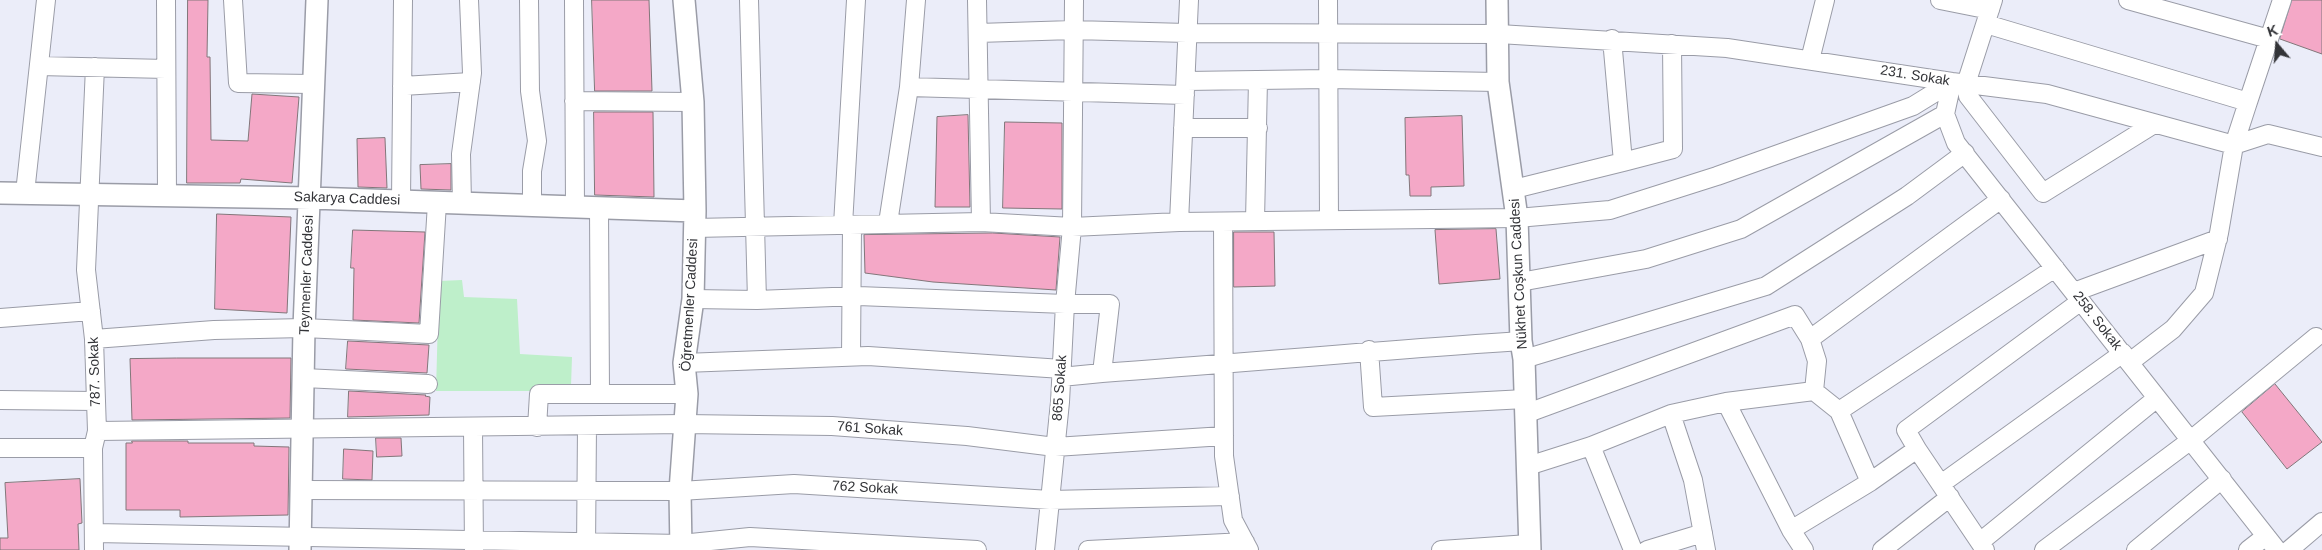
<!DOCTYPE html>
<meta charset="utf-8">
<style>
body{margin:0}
#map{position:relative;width:2322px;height:550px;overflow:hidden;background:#ebedf9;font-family:Arial,sans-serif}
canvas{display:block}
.north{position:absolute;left:2252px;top:20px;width:50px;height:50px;-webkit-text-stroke:4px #fff;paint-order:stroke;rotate:342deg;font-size:14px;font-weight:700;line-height:20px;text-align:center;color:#333438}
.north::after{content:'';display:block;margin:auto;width:18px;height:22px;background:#333438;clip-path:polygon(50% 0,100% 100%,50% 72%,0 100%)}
</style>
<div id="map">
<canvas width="2322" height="550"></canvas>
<div class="north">K</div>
</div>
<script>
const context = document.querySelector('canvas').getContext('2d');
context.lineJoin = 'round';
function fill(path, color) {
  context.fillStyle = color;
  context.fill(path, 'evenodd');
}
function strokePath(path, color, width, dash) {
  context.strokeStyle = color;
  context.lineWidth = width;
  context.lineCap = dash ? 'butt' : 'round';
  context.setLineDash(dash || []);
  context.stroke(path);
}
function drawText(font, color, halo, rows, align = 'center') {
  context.font = font + ' Arial,sans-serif';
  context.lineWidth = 5;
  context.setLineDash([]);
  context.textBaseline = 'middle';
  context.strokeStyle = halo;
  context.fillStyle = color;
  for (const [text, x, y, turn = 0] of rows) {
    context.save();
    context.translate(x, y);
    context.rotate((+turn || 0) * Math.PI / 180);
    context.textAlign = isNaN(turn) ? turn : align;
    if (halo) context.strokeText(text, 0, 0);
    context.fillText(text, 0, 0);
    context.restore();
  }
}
const green = new Path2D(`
 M462,280L464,297L517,299L520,354L572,357L571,386L529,391H436L439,281Z`);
const building = new Path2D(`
 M188,0H208L207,57H210L211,140L248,141L252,94L299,97L292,183L241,179L240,183H187Z
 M592,0H649L652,91H595Z
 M2292,0H2322V54L2280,39Z
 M594,112H653L654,197L595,195Z
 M968,115L970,207H935L937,117Z
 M1462,116L1464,186L1431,187V196H1410L1409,175H1406L1405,118Z
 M1005,122L1062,123V209L1003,208Z
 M385,138L387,188L358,187L357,139Z
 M451,164V190L421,189L420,165Z
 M217,214L291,217L287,313L215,309Z
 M1496,229L1500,279L1439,284L1435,230Z
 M353,230L425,232L419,323L353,320L354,268H351Z
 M1234,232H1274L1275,286L1234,287Z
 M993,233L1060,237L1056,290L933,282L865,273L864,235Z
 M348,341L429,345L427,373L346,369Z
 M177,358H291L290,418L132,420L130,359Z
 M2275,384L2322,442L2287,469L2242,412Z
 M349,391L426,395L425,396L430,397L429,415L348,417Z
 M376,438H401L402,456L377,457Z
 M132,441H188V443H254V446L289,447L288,515L180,517V510H126V443H132Z
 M344,449L373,451L372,480L343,479Z
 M80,479L82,523L78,524L79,550H0V538H8L5,483Z`);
const minor = new Path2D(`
 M166,0L167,195
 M233,0L238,83L313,84
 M529,0L530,91L537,141L532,171V206
 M574,0L575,208
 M749,0L757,300
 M977,0L981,222
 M1328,0L1329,220
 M1940,0L1990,10
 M1993,0L1966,84L1968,96L2043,193L2154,124
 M2128,0L2269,39
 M1986,24L2248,102L2234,145L2219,233L2204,293L2173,329L2130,362
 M978,33L1073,30L1187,33L1499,34L1727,48L1952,82L2047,94L2234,145L2268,134L2322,147
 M1810,60L1825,0
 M39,66L166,69
 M1186,81L1328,79L1498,82
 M1952,82L1945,114L1956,143L2277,550
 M402,86L471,82
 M909,87L1185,95
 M574,101L693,102
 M2248,102L2282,0
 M1183,128H1258
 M1623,162L1673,149L1672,44
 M1514,189L1623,162L1612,39
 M25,193L46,0
 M401,201L403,0
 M462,204L461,154L472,73L469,0
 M599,209L600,394
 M1255,221L1258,80
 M1179,222L1189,0
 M1223,222L1224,456L1233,520L1249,550
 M888,223L909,87L916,0
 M843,225L856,0
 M694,228L981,222L1072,227L1074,0
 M1520,282L1646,259L1741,229L1945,114
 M2074,292L2218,239
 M693,299L757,300L858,296L1065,304H1110L1102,373C1242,363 1381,350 1521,341
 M0,318L91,311
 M94,339L214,330L304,328L429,334L437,203
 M1810,339L1817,361L1814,391
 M1369,350L1373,407L1525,399
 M851,357L852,226
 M1524,359L1766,286L1907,196L1965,153
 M684,363L868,356L1062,369
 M1061,377L1102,373
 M304,378L428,384
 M0,400L96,401
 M1726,402L1791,530L1804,550
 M1839,411L2055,268
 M1525,414L1795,315L1810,339L2001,199
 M1671,414L1693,480L1706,550
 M537,427L539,394H687
 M473,428L474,550
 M97,431L684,424L832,426L967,436L1055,447L1224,436
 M1591,446L1633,550
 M0,448H93
 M1917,449L1906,430L2081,301
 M1528,466L1591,446L1671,414L1726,402L1814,391L1839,411L1870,482L1791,530
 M1870,482L1917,449L1985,550
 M1941,484L2123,353
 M301,490L680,491L794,484L1050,500L1230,496
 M95,533L681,544L750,537L977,550
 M1980,542L2157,398
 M94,550L93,448L97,431L96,401L94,339L86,270L95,67
 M586,550L587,426
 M1045,550L1060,402L1065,304L1072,227L1179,222L1517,218L1610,210L1717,176L1913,106L1952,82
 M1088,550L1245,542
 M1441,550L1529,544
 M1647,550L1703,533
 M1882,550L1950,497
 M2044,550L2191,440L2316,337
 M2136,550L2222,479
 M2248,550L2266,536
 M2289,550L2322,522`);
const tertiary = new Path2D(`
 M1497,0L1498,82L1517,218L1521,341L1524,359L1530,550
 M0,193L311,198L695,211
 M300,550L304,328L317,0
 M681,550L680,491L687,394L684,363L693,299L695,211L693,102L684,0`);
const streetNames = [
 ["231. Sokak",1915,76,9],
 ["Sakarya Caddesi",347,199,2],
 ["Nükhet Coşkun Caddesi",1519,274,-93],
 ["Teymenler Caddesi",307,275,-88],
 ["Öğretmenler Caddesi",690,305,-87],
 ["258. Sokak",2097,321,52],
 ["787. Sokak",95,372,-92],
 ["865 Sokak",1060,388,-86],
 ["761 Sokak",870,429,4],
 ["762 Sokak",865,488,3]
];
fill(green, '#beefca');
fill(building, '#f4a8c7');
strokePath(building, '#82767a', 1);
strokePath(minor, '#9a9ca7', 20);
strokePath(tertiary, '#9a9ca7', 24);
strokePath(minor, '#fff', 18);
strokePath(tertiary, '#fff', 21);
drawText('14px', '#333438', '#fff', streetNames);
</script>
